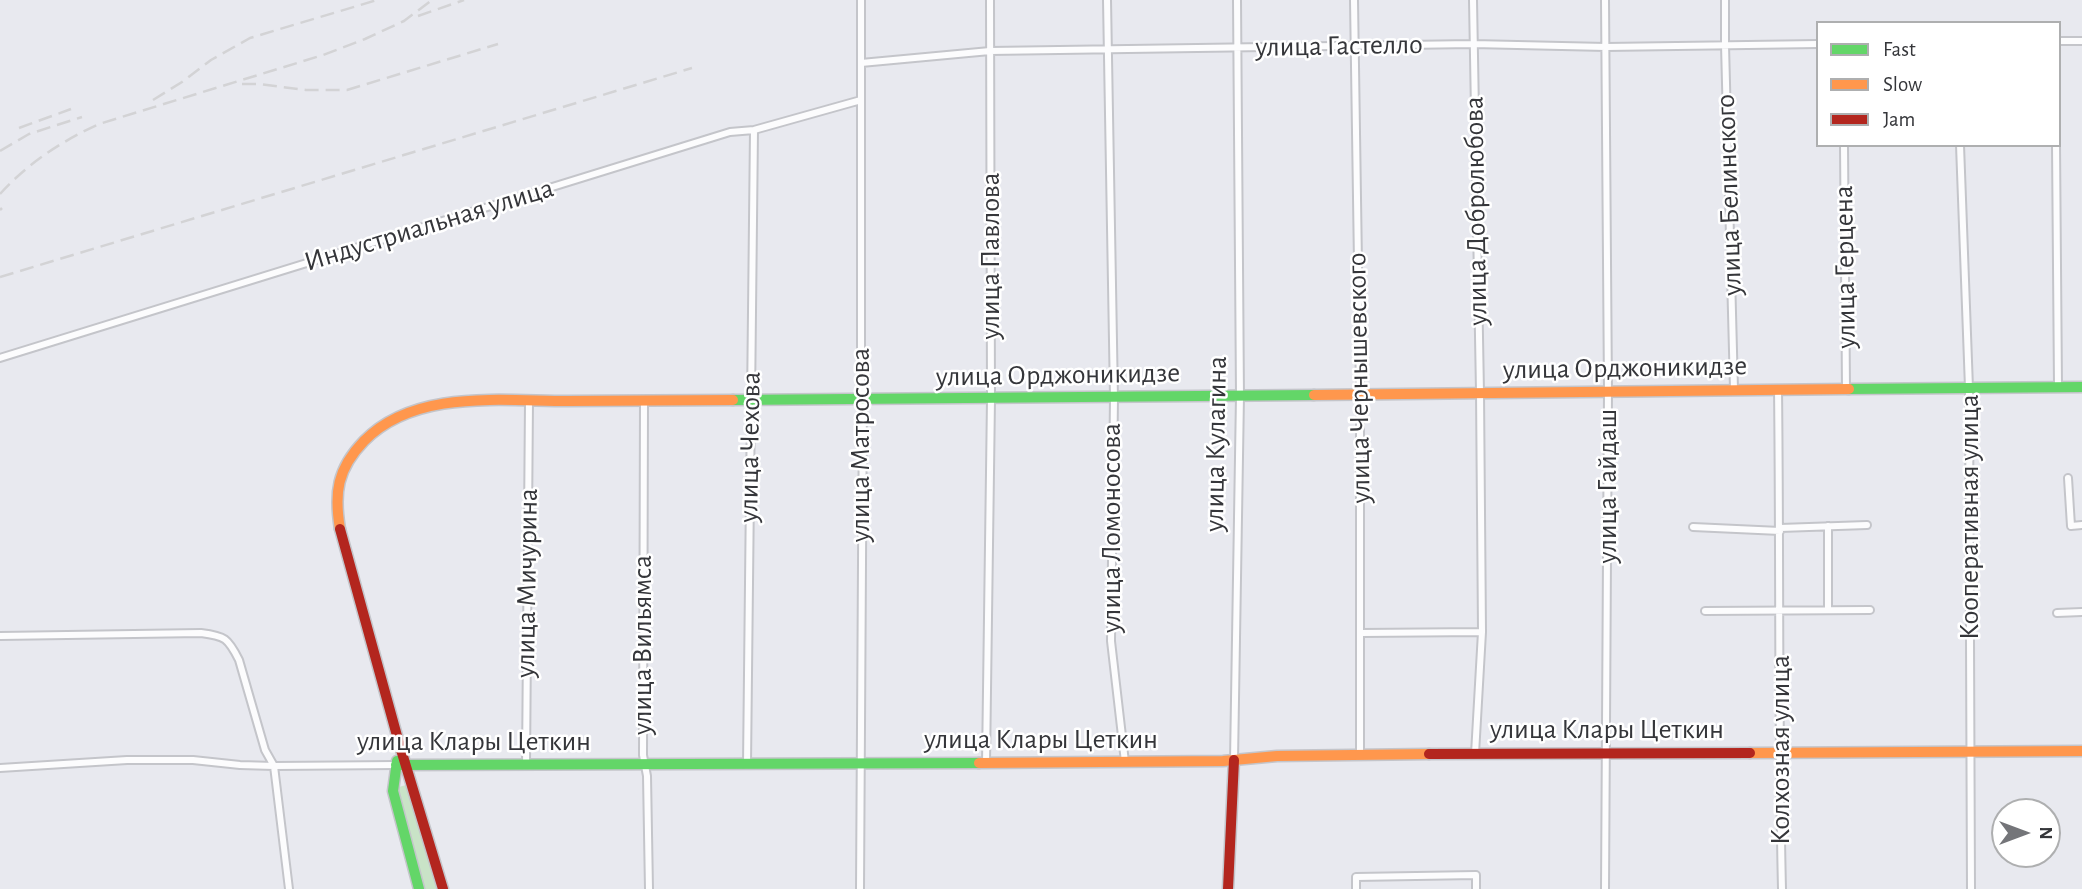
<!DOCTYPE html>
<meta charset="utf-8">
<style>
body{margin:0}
#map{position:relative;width:2082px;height:889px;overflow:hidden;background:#e8e9ef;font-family:"Alegreya Sans",sans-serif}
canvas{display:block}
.legend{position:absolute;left:1816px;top:21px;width:245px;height:126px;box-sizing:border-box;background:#fff;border:2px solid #aeafb0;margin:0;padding:9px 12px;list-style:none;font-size:21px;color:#35363a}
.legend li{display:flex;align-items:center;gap:14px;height:35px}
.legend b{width:35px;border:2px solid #aeafb0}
.north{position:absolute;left:1991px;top:798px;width:70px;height:70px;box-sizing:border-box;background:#fff;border:2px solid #aeafb0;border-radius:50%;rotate:90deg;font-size:19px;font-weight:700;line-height:28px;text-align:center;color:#35363a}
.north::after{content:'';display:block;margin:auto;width:24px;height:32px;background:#747579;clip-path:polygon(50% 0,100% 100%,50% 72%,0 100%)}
</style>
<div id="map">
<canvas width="2082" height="889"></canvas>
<ul class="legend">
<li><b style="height:9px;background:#63d668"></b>Fast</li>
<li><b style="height:9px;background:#ff974d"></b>Slow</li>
<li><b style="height:9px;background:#b3261e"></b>Jam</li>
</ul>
<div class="north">N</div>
</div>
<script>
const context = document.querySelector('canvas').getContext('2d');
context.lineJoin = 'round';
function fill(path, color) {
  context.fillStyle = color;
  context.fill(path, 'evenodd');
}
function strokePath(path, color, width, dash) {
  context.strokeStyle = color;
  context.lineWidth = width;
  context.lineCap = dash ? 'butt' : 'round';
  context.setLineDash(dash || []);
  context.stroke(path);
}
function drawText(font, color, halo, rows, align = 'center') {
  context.font = font + ' "Alegreya Sans",sans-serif';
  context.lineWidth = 5;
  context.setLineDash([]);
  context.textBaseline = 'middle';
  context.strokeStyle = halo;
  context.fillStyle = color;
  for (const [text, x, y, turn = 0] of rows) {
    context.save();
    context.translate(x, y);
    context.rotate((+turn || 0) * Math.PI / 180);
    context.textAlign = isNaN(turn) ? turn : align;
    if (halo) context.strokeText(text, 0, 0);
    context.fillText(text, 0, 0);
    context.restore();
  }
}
const green = new Path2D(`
 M409,784L438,889H423L396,788Z`);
const street = new Path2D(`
 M1107,0L1114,398L1111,641L1125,762
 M1354,0L1360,395V756
 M1473,0L1480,392L1482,632L1475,754
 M1605,0L1608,391L1605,889
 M1725,0V45L1734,389
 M2059,41H2082
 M861,63L990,51L1473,44L1606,47L1818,44
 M1844,145L1846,389
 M1960,145L1969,388L1971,889
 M2056,145L2058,387
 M0,358L730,132L754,130L861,100
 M1778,389C1780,556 1778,722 1782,889
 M644,401L643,755L647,776L649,889
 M2068,478L2071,526L2082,525
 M1828,526V610
 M1693,527L1780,531
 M1780,528L1867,525
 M1705,611L1870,610
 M2057,613L2082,612
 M1361,633L1482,632
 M0,636L201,633C225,636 228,638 239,660L265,750L274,766L289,889
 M1234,760L1240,396L1237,0
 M986,763L991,399L990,0
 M747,764L754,130
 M526,765L529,401
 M0,768L127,760H193L240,765L274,766L396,765
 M860,889L863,399L861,378V0
 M1356,889V877L1476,875V889`);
const fast = new Path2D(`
 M1849,389L2082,387
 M733,400L1314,395
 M397,761L393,791L419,889
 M396,765L979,763`);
const slow = new Path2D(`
 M1314,395L1849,389
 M340,529C334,493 337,469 364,441C415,389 501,401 568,401C623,401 678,400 733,400
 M1750,753L2082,751
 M979,763L1223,761L1277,756L1429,754`);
const jam = new Path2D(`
 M340,529L399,743L443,889
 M1429,754L1750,753
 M1228,889L1234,760`);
const rail = new Path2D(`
 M418,16L464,0
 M242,84H259L306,90H347L498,44
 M153,100L182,82L211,60L250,38L377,0
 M19,128L71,109
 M0,151L29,134L82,117
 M0,194C28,163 62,141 99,124L323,55L365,39L404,21L432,0
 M0,210L2,208
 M0,277L692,68`);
const streetNames = [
 ["улица Гастелло",1339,46,-1],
 ["улица Белинского",1729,195,-92],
 ["улица Добролюбова",1476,211,-91],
 ["Индустриальная улица",429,225,-17],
 ["улица Павлова",991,256,-90],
 ["улица Герцена",1845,267,-91],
 ["улица Орджоникидзе",1625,368,-1],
 ["улица Орджоникидзе",1058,375,-1],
 ["улица Чернышевского",1359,378,-91],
 ["улица Кулагина",1216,444,-89],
 ["улица Матросова",861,445,-90],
 ["улица Чехова",750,447,-89],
 ["улица Гайдаш",1608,486,-90],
 ["Кооперативная улица",1970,517,-90],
 ["улица Ломоносова",1112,528,-90],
 ["улица Мичурина",527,583,-89],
 ["улица Вильямса",643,645,-90],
 ["улица Клары Цеткин",1607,730],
 ["улица Клары Цеткин",1041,740],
 ["улица Клары Цеткин",474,742],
 ["Колхозная улица",1781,750,-90]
];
fill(green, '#c9e3c7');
strokePath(street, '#c4c5ca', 10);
strokePath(fast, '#c4c5ca', 13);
strokePath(slow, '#c4c5ca', 13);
strokePath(jam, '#c4c5ca', 13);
strokePath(street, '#fcfcfd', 6);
strokePath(fast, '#63d668', 10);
strokePath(slow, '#ff974d', 10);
strokePath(jam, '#b3261e', 10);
strokePath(rail, '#d3d3d5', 2.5, [14, 7]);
drawText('28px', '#35363a', '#fff', streetNames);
</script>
